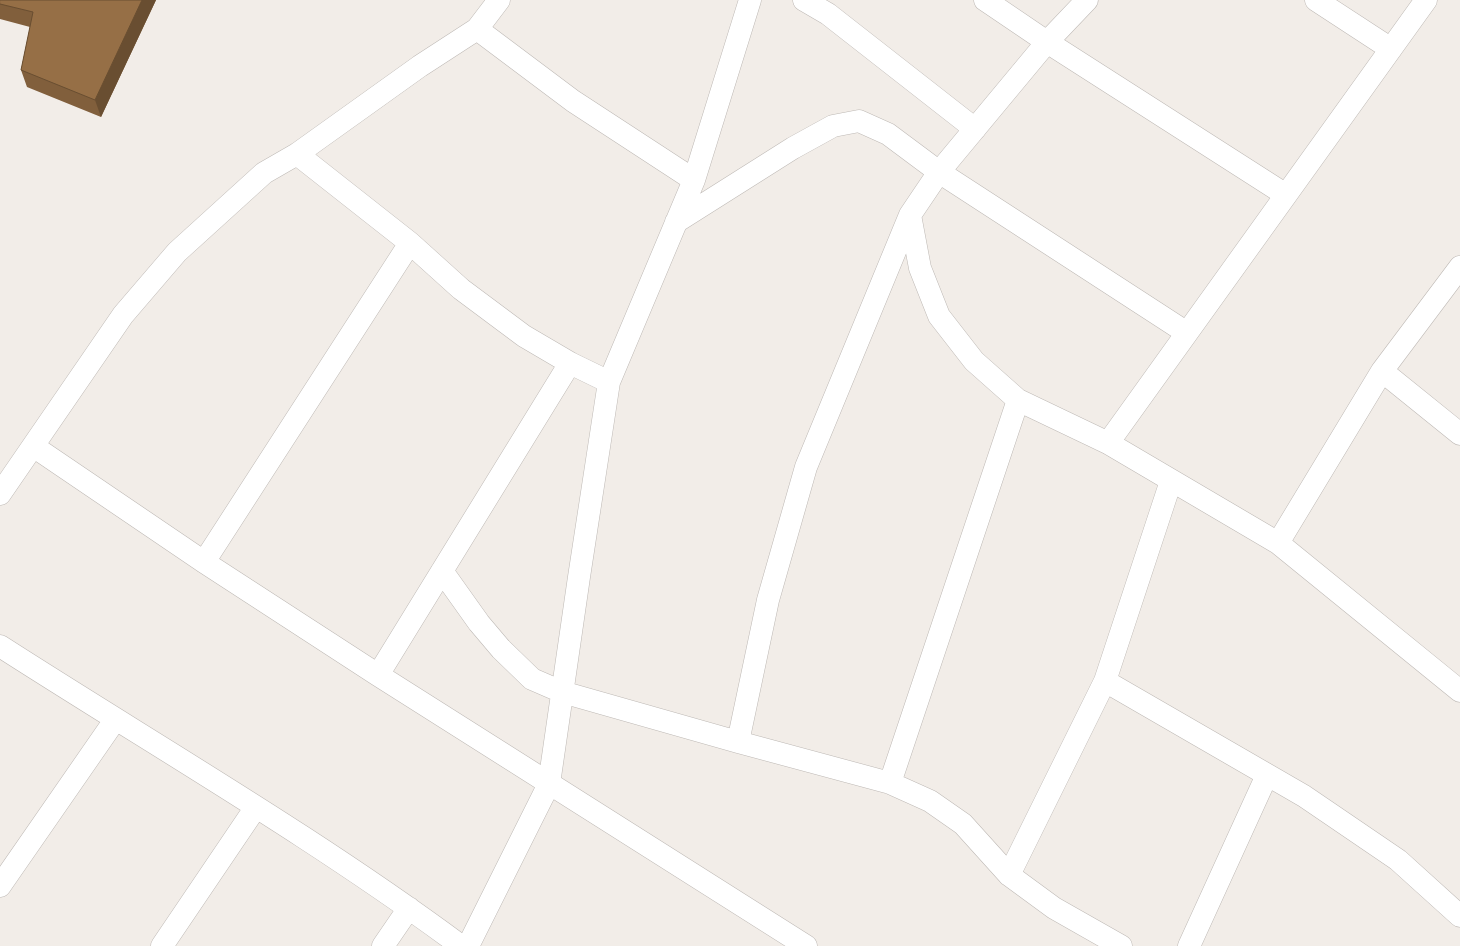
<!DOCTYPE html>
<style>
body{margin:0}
canvas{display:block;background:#f2ede8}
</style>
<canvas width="1460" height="946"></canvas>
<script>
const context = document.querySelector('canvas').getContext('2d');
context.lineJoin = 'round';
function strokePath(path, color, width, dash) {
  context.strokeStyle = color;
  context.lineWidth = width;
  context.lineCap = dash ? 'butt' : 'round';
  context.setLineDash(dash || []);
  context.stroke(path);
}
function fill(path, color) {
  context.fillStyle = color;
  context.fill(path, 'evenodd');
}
const street = new Path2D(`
 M499,0L477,29L573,101L694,180
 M804,0L828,14L975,129
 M985,0L1047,42L1286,195
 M1087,0L1047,42L939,172L1187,333
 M1316,0L1391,49
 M910,215L920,268L939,316L974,361L1018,400L1108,443L1426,0
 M676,222L793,148L833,126L859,121L888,134L939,172L910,215L806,467L768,600L738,742
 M410,243L461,289L524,336L570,363L609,382
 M1382,371L1460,434
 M1108,443L1278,543L1382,371L1460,267
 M33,446L204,562L378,675L806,946
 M0,494L123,315L177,252L264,173L297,154L420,66L477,29
 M1278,543L1460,691
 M204,562L410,243L297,154
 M442,571L479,623L501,649L532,679L562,692L738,742L890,783L930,801L963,824L1009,875L1054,908L1121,946
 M0,646C154,745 314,837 461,946
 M378,675L570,363
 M1105,681L1304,796L1398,860L1460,916
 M890,783L1018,400
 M1009,875L1105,681L1171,481
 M0,886L115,720
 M162,946L256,807
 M383,946L409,908
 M468,946L549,784L579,577L609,382L694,180L750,0
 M1189,946L1267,775`);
const wall = new Path2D(`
 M0,0H156L101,117L27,87L21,70L30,27L0,19Z`);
const shadedWall = new Path2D(`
 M142,0H156L101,117L95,100Z`);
const building = new Path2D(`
 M0,0H142L95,100L21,70L33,12L0,4Z`);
strokePath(street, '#beb9b5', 23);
strokePath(street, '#fff', 22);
fill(wall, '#815f3c');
fill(shadedWall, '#694e31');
fill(building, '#966f46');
strokePath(building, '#694e31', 1);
</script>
